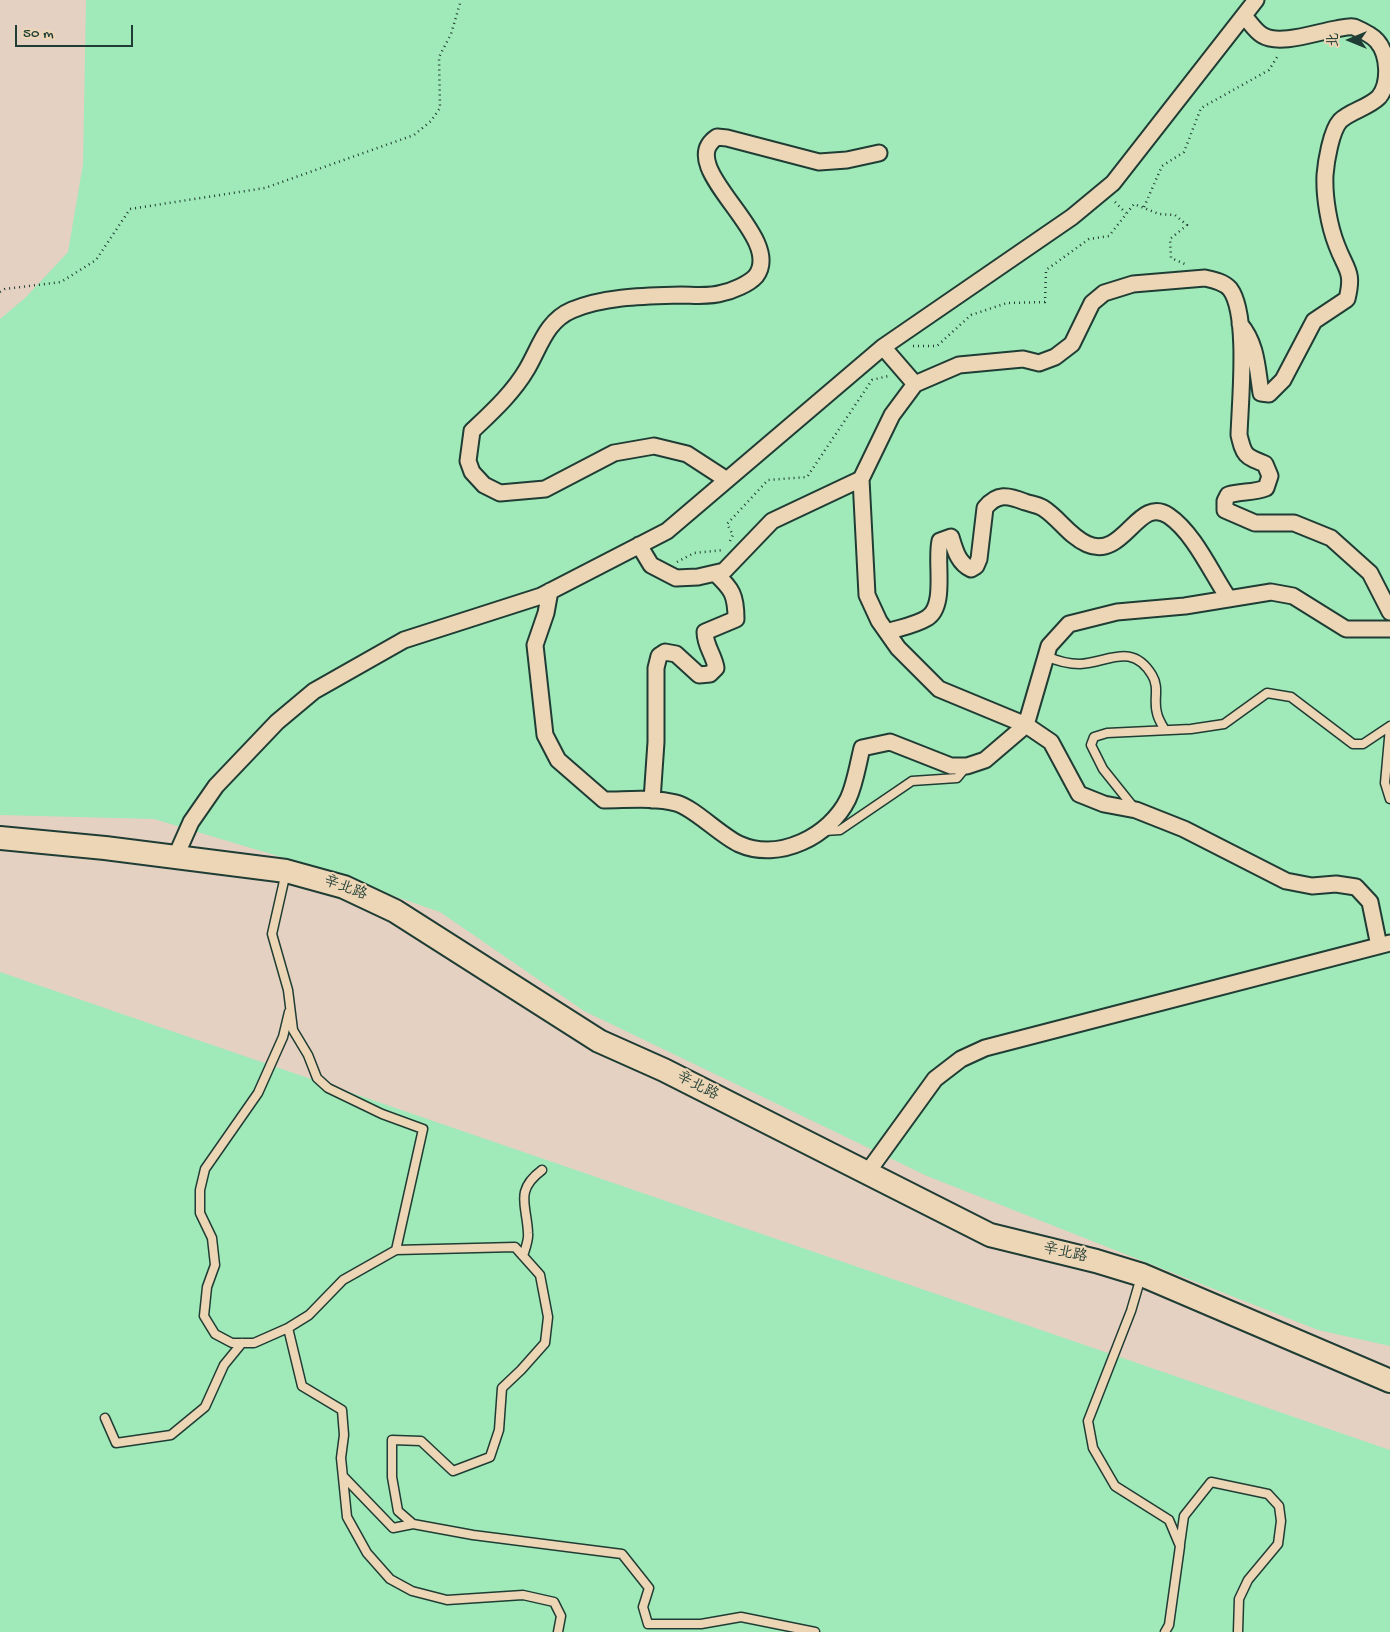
<!DOCTYPE html>
<meta charset="utf-8">
<style>
body{margin:0}
#map{position:relative;width:1390px;height:1632px;overflow:hidden;background:#e5d1c2;font-family:"Gochi Hand","LXGW WenKai TC",sans-serif}
canvas{display:block}
.north{position:absolute;left:1325px;top:15px;width:50px;height:50px;-webkit-text-stroke:4px #edd6b6;paint-order:stroke;rotate:270deg;font-size:14px;font-weight:700;line-height:20px;text-align:center;color:#1f3d34}
.north::after{content:'';display:block;margin:auto;width:18px;height:22px;background:#1f3d34;clip-path:polygon(50% 0,100% 100%,50% 72%,0 100%)}
.scale{position:absolute;left:15px;top:25px;width:118px;height:22px;box-sizing:border-box;border:2px solid #1f3d34;border-top:0;padding-left:6px;font-size:15px;line-height:18px;white-space:nowrap;color:#1f3d34;-webkit-text-stroke:4px #edd6b6;paint-order:stroke}
</style>
<div id="map">
<canvas width="1390" height="1632"></canvas>
<div class="north">北</div>
<div class="scale">50 m</div>
</div>
<script>
const context = document.querySelector('canvas').getContext('2d');
context.lineJoin = 'round';
function fill(path, color) {
  context.fillStyle = color;
  context.fill(path, 'evenodd');
}
function strokePath(path, color, width, dash) {
  context.strokeStyle = color;
  context.lineWidth = width;
  context.lineCap = dash ? 'butt' : 'round';
  context.setLineDash(dash || []);
  context.stroke(path);
}
function drawText(font, color, halo, rows, align = 'center') {
  context.font = font + ' "Gochi Hand","LXGW WenKai TC",sans-serif';
  context.lineWidth = 4.5;
  context.setLineDash([]);
  context.textBaseline = 'middle';
  context.strokeStyle = halo;
  context.fillStyle = color;
  for (const [text, x, y, turn = 0] of rows) {
    context.save();
    context.translate(x, y);
    context.rotate((+turn || 0) * Math.PI / 180);
    context.textAlign = isNaN(turn) ? turn : align;
    if (halo) context.strokeText(text, 0, 0);
    context.fillText(text, 0, 0);
    context.restore();
  }
}
const green = new Path2D(`
 M86,0H1390V1346L1318,1330L927,1176L584,1011L440,912L281,857L154,819L0,815V319L25,298L68,252L83,164Z
 M0,972L1390,1450V1632H0Z`);
const path = new Path2D(`
 M1115,202L1126,213
 M1144,207L1162,166L1184,152L1201,108L1269,70L1279,54
 M0,292L5,289L61,282L96,260L130,209L265,188L414,135L431,121L440,108L439,57L451,34L461,0
 M913,346H937L971,315L1007,303L1045,302L1046,270L1089,239L1109,236L1134,204L1159,214L1175,215L1187,225L1170,239L1171,258L1185,264
 M730,541L733,535L727,524L768,480L807,477L872,380L888,376
 M677,562L694,553L724,550`);
const service = new Path2D(`
 M1046,656C1057,661 1067,664 1080,664C1109,662 1132,642 1152,675C1160,688 1153,700 1157,713C1158,719 1162,725 1165,730
 M1390,727L1385,783L1390,799
 M1135,809L1103,769L1091,745L1094,737L1107,733L1191,729L1224,724L1267,693L1291,697L1353,744H1363L1390,726
 M824,831L840,830L912,781L957,778L966,767
 M286,872L272,934L288,990L293,1030L308,1055L317,1078L328,1088L382,1114L423,1129L396,1250
 M523,1256C525,1249 529,1240 528,1233C527,1205 514,1191 542,1170
 M1141,1277L1131,1311L1088,1421L1093,1448L1115,1486L1169,1520L1180,1546L1169,1625L1165,1632
 M288,1328L254,1343H232L215,1334L204,1316L207,1287L215,1265L212,1238L200,1213V1190L205,1169L258,1093L283,1037L289,1012
 M105,1418L116,1443L171,1435L205,1407L224,1365L242,1343
 M343,1476L393,1528L413,1524L473,1535L622,1554L649,1588L643,1607L648,1624H701L741,1617L815,1632
 M413,1524L398,1511L392,1477V1440L421,1441L453,1471L490,1457L499,1430L502,1388L521,1370L545,1343L548,1317L540,1275L515,1247L396,1250L343,1280L309,1315L288,1328L302,1386L342,1410L344,1435L341,1458L347,1517L367,1553L390,1579L412,1591L447,1600L523,1595L554,1602L561,1616L558,1632
 M1180,1544L1184,1516L1211,1482L1268,1494L1279,1506L1281,1521L1278,1544L1248,1580L1239,1599L1238,1632`);
const minor = new Path2D(`
 M1240,324C1257,344 1257,368 1261,393L1269,394L1283,380L1314,321L1347,299C1354,271 1346,270 1337,246C1329,226 1324,197 1325,175C1326,162 1331,131 1340,121C1350,111 1368,108 1379,97C1390,83 1389,55 1377,41C1372,35 1361,30 1354,27C1349,26 1342,28 1336,29C1317,32 1279,46 1262,35C1255,31 1249,21 1244,16
 M883,347L915,384
 M727,480L687,454L654,446L614,453L545,489L500,493L484,485L472,472L468,461L472,431C492,412 513,393 527,369C540,347 546,321 572,310C605,296 646,296 681,295C693,295 710,297 722,293C732,291 749,284 756,276C786,236 672,167 717,137L727,138L819,162L847,160L879,153
 M639,545L651,565L676,578L698,577L724,571L772,521L861,479
 M550,591L546,613L535,645L545,735L558,760L604,800C628,800 653,797 676,803C693,807 721,836 739,844C779,862 830,836 848,799C855,784 858,764 862,748L890,742L951,766H967L985,760L1026,725L1049,646L1069,624L1117,612L1185,606L1271,592L1293,596L1346,629H1390
 M887,632C899,628 916,625 927,618C947,606 935,561 940,541L951,537C955,550 958,563 971,569L976,566L979,559L985,508C997,493 1008,495 1025,502C1031,504 1038,505 1043,508C1059,518 1069,536 1087,544C1124,561 1138,494 1169,516C1194,533 1212,574 1229,599
 M652,800L656,742V668L659,656L665,652L676,654L699,675L710,674L716,668C714,655 705,646 705,632L736,619C736,595 732,589 715,573
 M175,858L191,822L216,786L277,722L314,691L404,640L541,596L667,531L883,347L1072,217L1113,183L1256,0
 M1379,946L1370,902L1356,887L1336,884L1312,886L1286,881L1184,829L1136,810L1104,804L1079,794L1051,742L1026,725L939,689L898,648L879,621L867,595L861,479L892,415L915,384L959,365L1023,359L1039,363L1055,357L1072,344L1092,303L1104,293L1133,284L1205,278C1214,280 1224,282 1230,289C1249,314 1240,402 1239,435C1244,456 1245,456 1265,464L1270,476L1266,488C1253,493 1241,491 1228,495L1225,501V510L1255,523H1294L1331,538L1370,573L1390,612
 M867,1173L935,1079L961,1059L985,1048L1390,943`);
const secondary = new Path2D(`
 M0,838L105,848L286,871L344,887L395,911L599,1041L664,1070L990,1235L1096,1261L1142,1275L1390,1381`);
const streetNames = [
 ["辛北路",345,889,20],
 ["辛北路",697,1087,27],
 ["辛北路",1065,1254,12]
];
fill(green, '#a0e9b8');
strokePath(service, '#1f3d34', 11);
strokePath(minor, '#1f3d34', 19);
strokePath(secondary, '#1f3d34', 26);
strokePath(path, '#1f3d34', 2.5, [1, 4]);
strokePath(service, '#edd6b6', 8);
strokePath(minor, '#edd6b6', 15);
strokePath(secondary, '#edd6b6', 22);
drawText('15px', '#1f3d34', '#edd6b6', streetNames);
</script>
